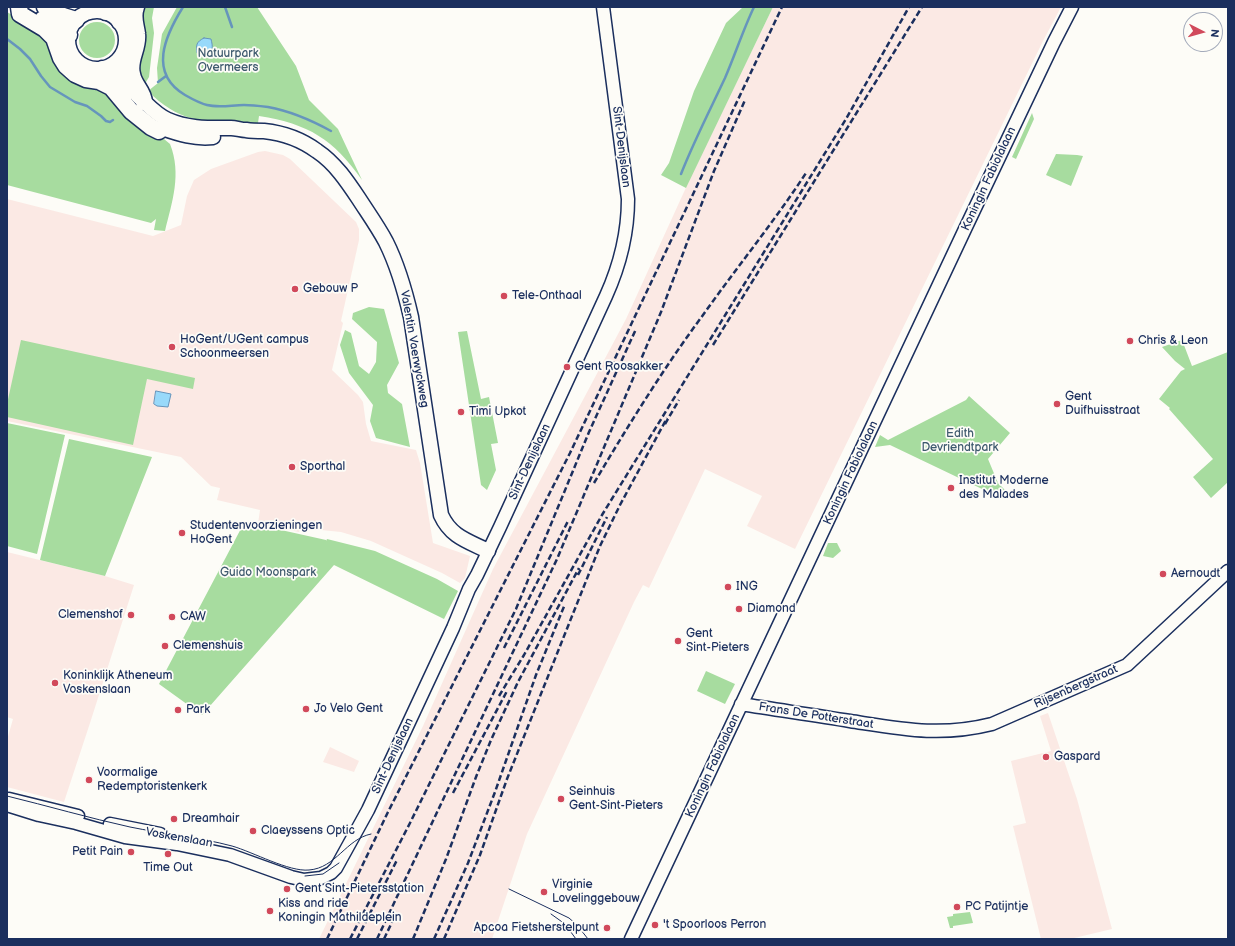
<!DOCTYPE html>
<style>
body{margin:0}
#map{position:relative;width:1235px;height:946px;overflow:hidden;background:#fdfcf7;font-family:"Balsamiq Sans",sans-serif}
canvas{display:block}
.frame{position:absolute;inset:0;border:8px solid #1b2f5e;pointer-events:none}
.north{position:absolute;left:1183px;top:12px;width:40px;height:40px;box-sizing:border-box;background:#fdfcf7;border:1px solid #a3aaba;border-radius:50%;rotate:96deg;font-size:11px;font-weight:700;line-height:16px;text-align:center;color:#1b2f5e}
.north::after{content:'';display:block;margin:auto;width:14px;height:18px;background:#d1495b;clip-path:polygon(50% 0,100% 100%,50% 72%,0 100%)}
</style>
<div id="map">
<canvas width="1235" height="946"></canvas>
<div class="frame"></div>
<div class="north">N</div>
</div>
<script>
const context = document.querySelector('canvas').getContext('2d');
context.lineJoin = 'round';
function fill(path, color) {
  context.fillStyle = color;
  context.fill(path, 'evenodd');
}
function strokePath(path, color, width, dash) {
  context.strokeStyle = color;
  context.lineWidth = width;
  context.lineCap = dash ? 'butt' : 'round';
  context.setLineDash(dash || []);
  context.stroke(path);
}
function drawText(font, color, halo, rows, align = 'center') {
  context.font = font + ' "Balsamiq Sans",sans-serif';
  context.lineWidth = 3.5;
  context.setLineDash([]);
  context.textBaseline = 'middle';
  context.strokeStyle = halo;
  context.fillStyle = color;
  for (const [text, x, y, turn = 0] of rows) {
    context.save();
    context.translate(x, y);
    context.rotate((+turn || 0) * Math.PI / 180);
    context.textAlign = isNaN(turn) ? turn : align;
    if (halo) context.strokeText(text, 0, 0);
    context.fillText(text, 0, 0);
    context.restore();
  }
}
const built = new Path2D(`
 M773,7H1061L1043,41L795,549L747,526L762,496L705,469L649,588L643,585L634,602L527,834L492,939H319L423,726L493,569L626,319L694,170Z
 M265,151L283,155L290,159L356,222L359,229V240L341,321L343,323L332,370L358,395L363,402L366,424L371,441L416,450L420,463L433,543L470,556L465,578L460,583L442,573L371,541L341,532L321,530L302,525L299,532L258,524L260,510L217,500L220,488L211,486L181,457L7,421V199L153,236L181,225L187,196L194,180L211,169L258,152Z
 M7,552L105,576L134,585L90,723L64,802L7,787V740L13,719L7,717Z
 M1048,713L1077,799L1112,929L1070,939H1041L1013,826L1026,823L1011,761L1051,751L1040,716Z
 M330,747L359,761L354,772L323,762Z`);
const green = new Path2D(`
 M142,7H154L152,18L154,33L149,77L146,82L143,85C133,69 140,25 142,7Z
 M177,7H257L296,66L309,100L338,129L362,180C333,139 309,124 259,116L258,123C213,123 182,126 148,91L158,83L157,68L162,34Z
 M743,7H773L686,188L661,175L669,163L694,91L726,23Z
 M7,12L43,33L54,49L98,84L170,144C182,174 172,202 165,231L154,230L156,219L151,223L7,185Z
 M79 40a18 18 0 1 1 36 0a18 18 0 1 1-36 0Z
 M1032,113L1034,119L1016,159L1012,157Z
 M1056,154L1077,155L1083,156L1071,186L1046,175Z
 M369,307L384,309L399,363L387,385L388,393L402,404L410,447L376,438L370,421L373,405L349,373L340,345L345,330L351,333L359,366L369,374L376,362L377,342L352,319L353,313Z
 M467,331L481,399L489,397L498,443L491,444L496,470L487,490L481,485L458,332Z
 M21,340L195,378L193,389L147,379L133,445L7,417V404Z
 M1182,340L1192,366L1228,352V482L1211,498L1193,477L1213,459L1169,409L1170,408L1159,399L1181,371L1185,369L1175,361L1162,347Z
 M969,396L1010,433L988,459L998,483L1008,493L1003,499L890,445L875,447L880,435L888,440L966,400Z
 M7,423L65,435L37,554L7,546Z
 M69,439L152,457L105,576L40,560Z
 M245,521L254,524L326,540V541L327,539L375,551L437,579L458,591L444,619L334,565L202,715L159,684Z
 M828,543H837L841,551L833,558L823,556Z
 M706,671L735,684L725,704L697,691Z
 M970,912L973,923L953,926V928H950L947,917L953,916V914Z`);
const water = new Path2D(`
 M204,38L211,39C213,47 213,50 208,56H202L197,53C196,45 196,42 204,38Z
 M156,391L171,394L168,407L157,406L154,404Z`);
const stream = new Path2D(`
 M183,7C165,36 148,73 185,95C192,99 199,103 207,105C219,108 232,105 244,105C251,105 260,106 268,107C290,111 311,120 331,131
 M225,7L232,27
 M7,39L20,49L30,59L41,76L50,87L75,102L87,106L101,116L106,121L110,122L113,120
 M158,82L166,76
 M681,174C694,141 710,110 725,78C735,55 743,30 754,7`);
const secondary = new Path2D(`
 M741,704C778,710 814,715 850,721C902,729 940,737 992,724L1127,665L1228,571
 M9,799L78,816
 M7,805L39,815L76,823L125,837L177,844L230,855L291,877L304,880L321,878L331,873L336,868L368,810L453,628L469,589L477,575L500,527L606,296C620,265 628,234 628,199L603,7
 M110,824L160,834
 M631,939L966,227L1054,42L1072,7`);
const primary = new Path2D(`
 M68 40a29 29 0 1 1 58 0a29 29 0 1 1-58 0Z
 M121,56C120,71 128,84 138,96C148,105 156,115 168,120C188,129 210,128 231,128C236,128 241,130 246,130C252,131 258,131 264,131C283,133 302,140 317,151C335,163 347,181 359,199C368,213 378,227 386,242C398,266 405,291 411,317L441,515C451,537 468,541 488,551
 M102,68C114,72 119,87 125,96
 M162,128C179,134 195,139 213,137`);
const highway = new Path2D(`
 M19,7L20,14L45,29L54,38L61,58L66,66L75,74L86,79L99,81L111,87L131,111L151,127L159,131
 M45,7L63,16L76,20
 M136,7C132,17 136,25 137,34C139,48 128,60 132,74C134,86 143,90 144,102
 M106,12L111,7
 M43,19L59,27L69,35
 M120,22L127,7`);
const tram = new Path2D(`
 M7,796C48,806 89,818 130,827C164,834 198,837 232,846C253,852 289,872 309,870C336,868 346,839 371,834
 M305,876L323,874L339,863
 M509,889L569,918L577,925L588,939
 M551,914L565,924L576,939`);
const rail = new Path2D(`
 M713,345L922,7
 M665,424L679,400
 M594,483C628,426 663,369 703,315C737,267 774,222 806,173
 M578,575L607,517
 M504,648L568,521
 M499,696L524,655L602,515L846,119L909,7
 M453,793L507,691
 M327,939L388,812L570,453L782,7
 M350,939L410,823L516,609L589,432L636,329
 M357,939L397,860
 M377,939L557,559L661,312L714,171L745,100
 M384,939L393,920
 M413,939L446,859L476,777L491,740L518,682L579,568
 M434,939L468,863L495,792L536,675L565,604
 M444,939L480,855L507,779L600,546L620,505L667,418`);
const markers = [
 [295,289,4,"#d1495b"],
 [504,296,4,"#d1495b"],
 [1130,341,4,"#d1495b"],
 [172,347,4,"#d1495b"],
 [567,367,4,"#d1495b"],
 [1057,404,4,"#d1495b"],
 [461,412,4,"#d1495b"],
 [292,467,4,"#d1495b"],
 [951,488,4,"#d1495b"],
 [182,533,4,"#d1495b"],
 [1163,574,4,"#d1495b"],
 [728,587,4,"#d1495b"],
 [739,609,4,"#d1495b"],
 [131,615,4,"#d1495b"],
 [172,617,4,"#d1495b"],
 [678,641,4,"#d1495b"],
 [165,646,4,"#d1495b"],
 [55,683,4,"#d1495b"],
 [306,709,4,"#d1495b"],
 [178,710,4,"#d1495b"],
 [1046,757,4,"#d1495b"],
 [89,780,4,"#d1495b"],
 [561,799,4,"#d1495b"],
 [174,819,4,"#d1495b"],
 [253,831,4,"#d1495b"],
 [131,852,4,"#d1495b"],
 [168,854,4,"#d1495b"],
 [287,889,4,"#d1495b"],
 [544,892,4,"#d1495b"],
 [957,907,4,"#d1495b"],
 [270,911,4,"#d1495b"],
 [655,925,4,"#d1495b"],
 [607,928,4,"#d1495b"]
];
const parkNames = [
 ["Natuurpark",228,54],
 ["Overmeers",228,68],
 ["Edith",960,434],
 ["Devriendtpark",960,448],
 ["Guido Moonspark",268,573]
];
const streetNames = [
 ["Sint-Denijslaan",621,147,83],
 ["Koningin Fabiolalaan",989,179,-65],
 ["Valentin Vaerwyckweg",414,349,80],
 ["Sint-Denijslaan",530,462,-65],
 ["Koningin Fabiolalaan",851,473,-65],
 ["Rijsenbergstraat",1076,687,-24],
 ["Frans De Potterstraat",816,716,9],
 ["Sint-Denijslaan",393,756,-65],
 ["Koningin Fabiolalaan",713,766,-65],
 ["Voskenslaan",179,838,10]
];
const poiNames = [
 ["Gebouw P",303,289],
 ["Tele-Onthaal",512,296],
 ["HoGent/UGent campus",180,340],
 ["Schoonmeersen",180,354],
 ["Chris & Leon",1138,341],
 ["Gent Roosakker",575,367],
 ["Gent",1065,397],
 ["Duifhuisstraat",1065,411],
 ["Timi Upkot",469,412],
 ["Sporthal",300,467],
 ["Institut Moderne",959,481],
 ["des Malades",959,495],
 ["Studentenvoorzieningen",190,526],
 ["HoGent",190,540],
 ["Aernoudt",1171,574],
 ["ING",736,587],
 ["Diamond",747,609],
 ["Clemenshof",123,615,"right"],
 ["CAW",180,617],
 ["Gent",686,634],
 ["Sint-Pieters",686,648],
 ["Clemenshuis",173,646],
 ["Koninklijk Atheneum",63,676],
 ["Voskenslaan",63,690],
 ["Jo Velo Gent",314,709],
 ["Park",186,710],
 ["Gaspard",1054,757],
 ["Voormalige",97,773],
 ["Redemptoristenkerk",97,787],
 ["Seinhuis",569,792],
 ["Gent-Sint-Pieters",569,806],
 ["Dreamhair",182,819],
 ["Claeyssens Optic",261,831],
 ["Petit Pain",123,852,"right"],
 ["Time Out",168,868,"center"],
 ["Virginie",552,885],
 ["Lovelinggebouw",552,899],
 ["Gent Sint-Pietersstation",295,889],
 ["Kiss and ride",278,904],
 ["Koningin Mathildeplein",278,918],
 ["PC Patijntje",965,907],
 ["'t Spoorloos Perron",663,925],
 ["Apcoa Fietsherstelpunt",599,928,"right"]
];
fill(built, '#fbe9e4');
fill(green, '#a7dc9f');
fill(water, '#98d9fa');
strokePath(water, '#6695bc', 1);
strokePath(stream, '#6695bc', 2.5);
strokePath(secondary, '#1b2f5e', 15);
strokePath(primary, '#1b2f5e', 17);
strokePath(highway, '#1b2f5e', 19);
strokePath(secondary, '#fdfcf7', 12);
strokePath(primary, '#fdfcf7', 14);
strokePath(highway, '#fdfcf7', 16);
strokePath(tram, '#1b2f5e', 1);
strokePath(rail, '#1b2f5e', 2.5, [6, 3]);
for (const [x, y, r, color] of markers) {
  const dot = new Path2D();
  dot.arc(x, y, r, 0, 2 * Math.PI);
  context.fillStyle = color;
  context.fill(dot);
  strokePath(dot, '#fdfcf7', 1.5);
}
drawText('12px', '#3e5a6e', '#fdfcf7', parkNames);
drawText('12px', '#1b2f5e', '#fdfcf7', streetNames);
drawText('12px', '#1b2f5e', '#fdfcf7', poiNames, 'left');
</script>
